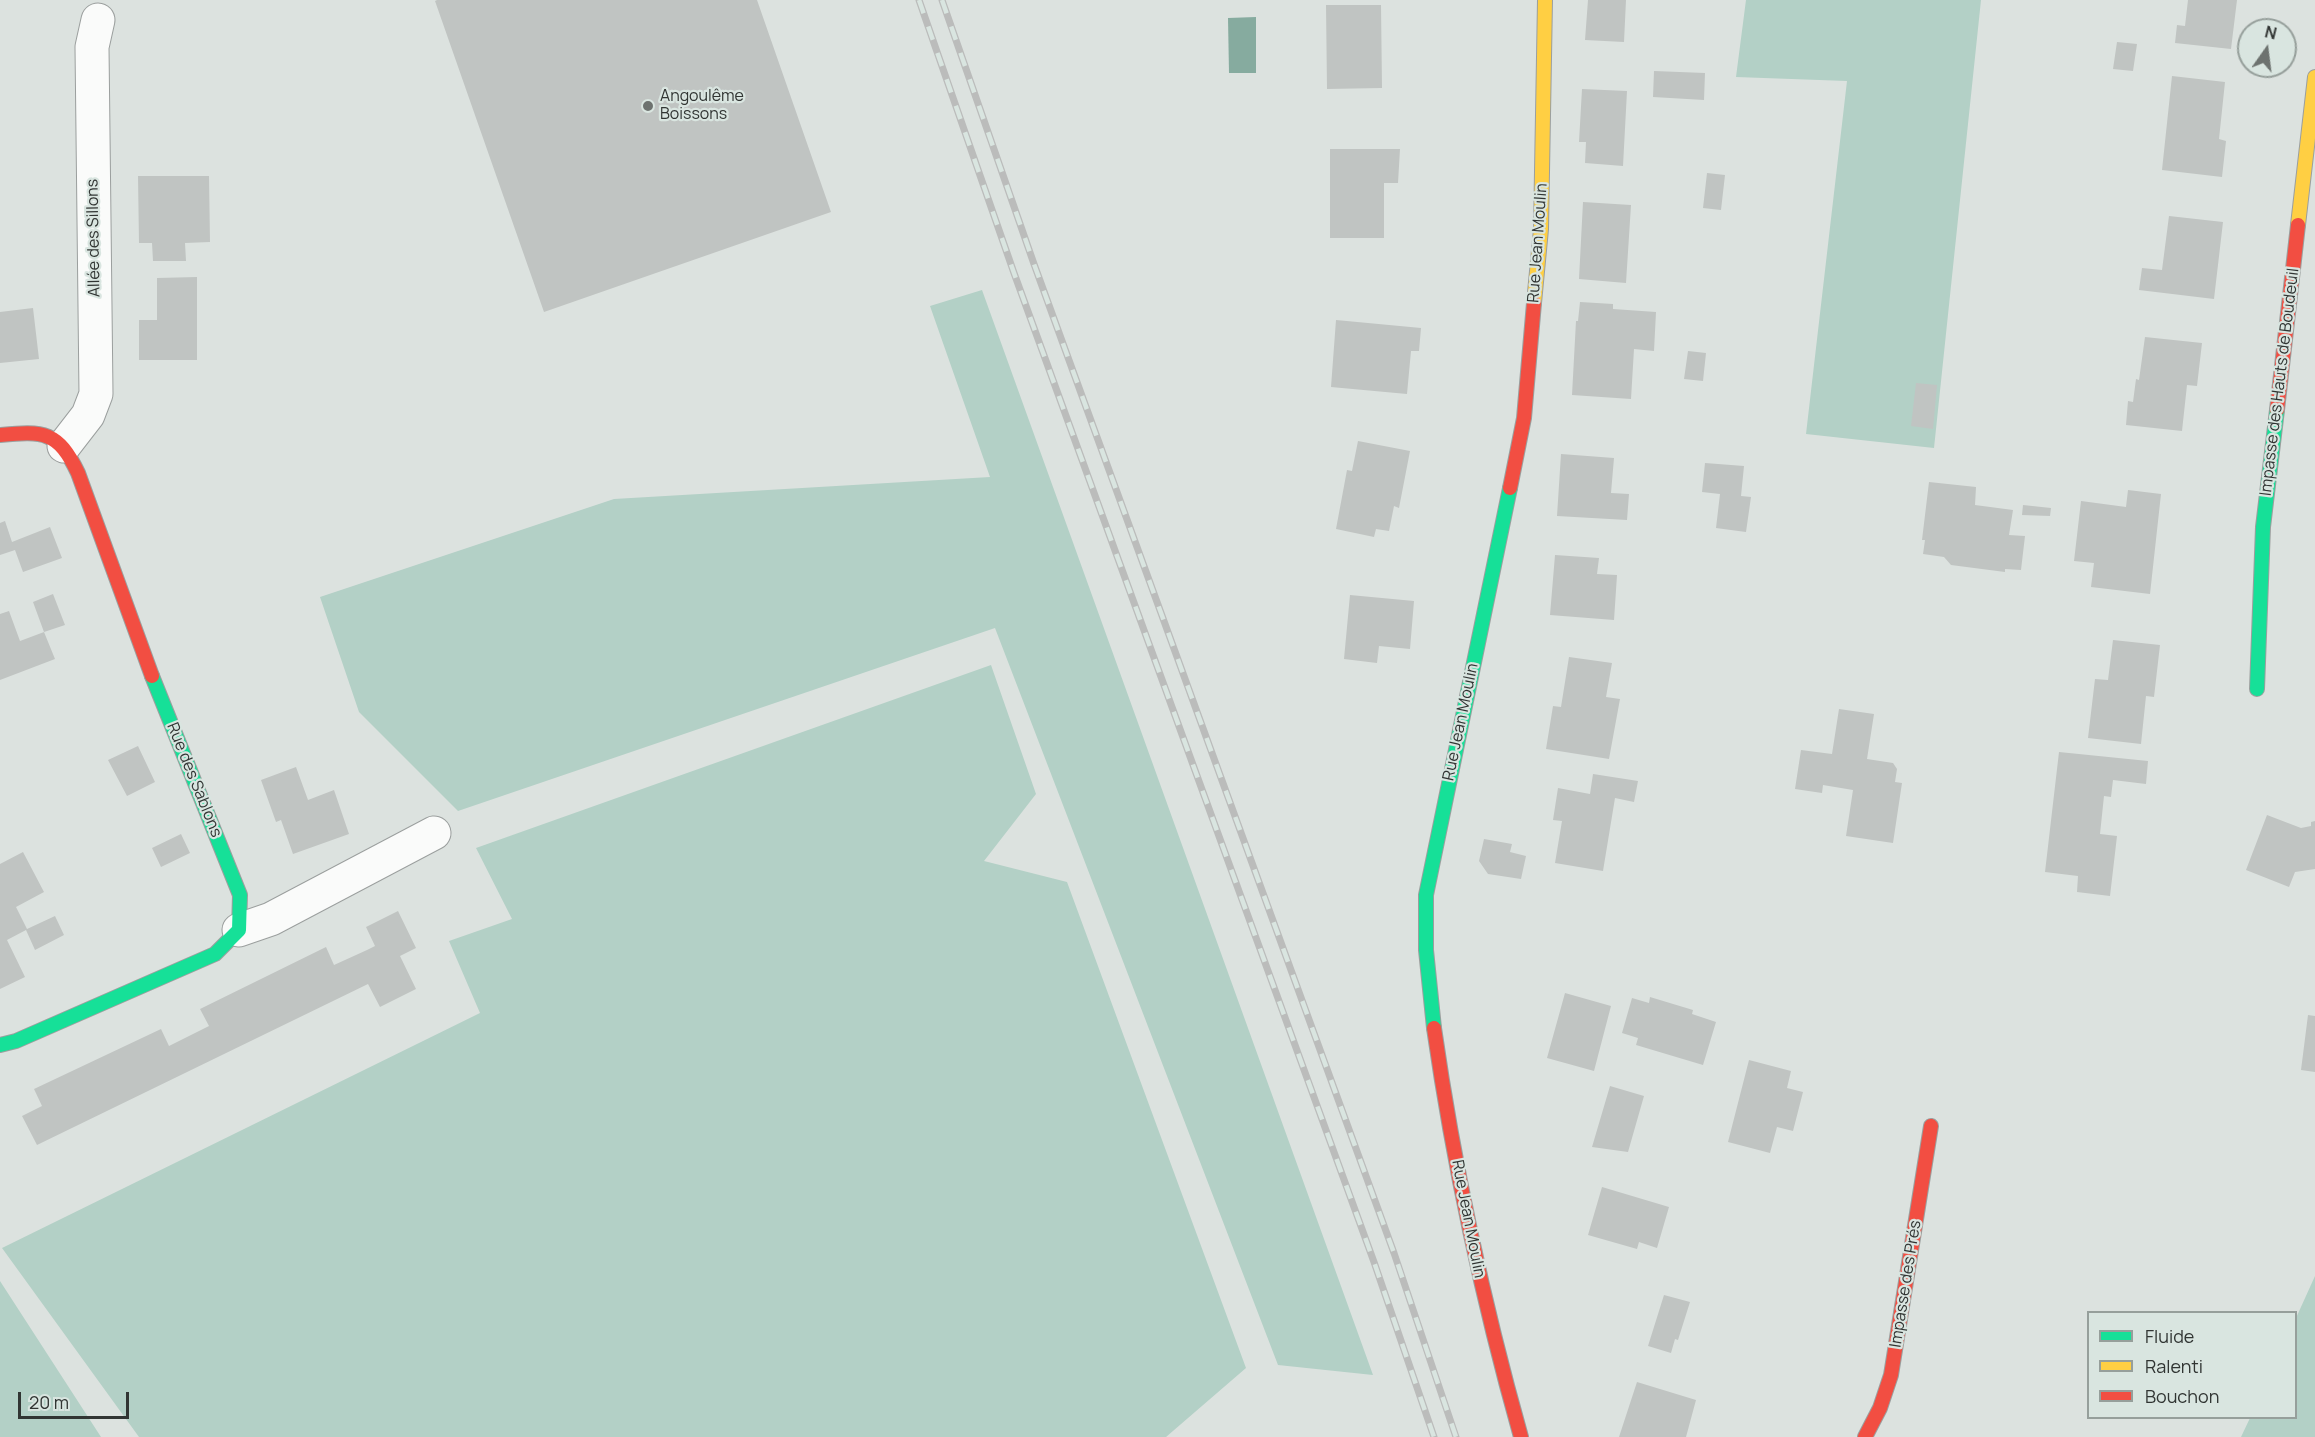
<!DOCTYPE html>
<meta charset="utf-8">
<style>
body{margin:0}
#map{position:relative;width:2315px;height:1437px;overflow:hidden;background:#dce2df;font-family:Manrope,sans-serif}
canvas{display:block}
.legend{position:absolute;left:2087px;top:1311px;width:210px;height:108px;box-sizing:border-box;background:#d9e5e0;border:2px solid #969f9b;margin:0;padding:8px 10px;list-style:none;font-size:18px;color:#313533}
.legend li{display:flex;align-items:center;gap:12px;height:30px}
.legend b{width:30px;border:2px solid #969f9b}
.north{position:absolute;left:2237px;top:18px;width:60px;height:60px;box-sizing:border-box;background:#d9e5e0;border:2px solid #969f9b;border-radius:50%;rotate:14deg;font-size:16px;font-weight:700;line-height:24px;text-align:center;color:#313533}
.north::after{content:'';display:block;margin:auto;width:21px;height:27px;background:#6d726f;clip-path:polygon(50% 0,100% 100%,50% 72%,0 100%)}
.scale{position:absolute;left:18px;top:1392px;width:111px;height:27px;box-sizing:border-box;border:3px solid #313533;border-top:0;padding-left:8px;font-size:18px;line-height:21px;white-space:nowrap;color:#313533;-webkit-text-stroke:4px #d9e5e0;paint-order:stroke}
</style>
<div id="map">
<canvas width="2315" height="1437"></canvas>
<ul class="legend">
<li><b style="height:8px;background:#16e098"></b>Fluide</li>
<li><b style="height:8px;background:#ffcf43"></b>Ralenti</li>
<li><b style="height:8px;background:#f24e42"></b>Bouchon</li>
</ul>
<div class="north">N</div>
<div class="scale">20 m</div>
</div>
<script>
const context = document.querySelector('canvas').getContext('2d');
context.lineJoin = 'round';
function fill(path, color) {
  context.fillStyle = color;
  context.fill(path, 'evenodd');
}
function strokePath(path, color, width, dash) {
  context.strokeStyle = color;
  context.lineWidth = width;
  context.lineCap = dash ? 'butt' : 'round';
  context.setLineDash(dash || []);
  context.stroke(path);
}
function drawText(font, color, halo, rows, align = 'center') {
  context.font = font + ' Manrope,sans-serif';
  context.lineWidth = 4.5;
  context.setLineDash([]);
  context.textBaseline = 'middle';
  context.strokeStyle = halo;
  context.fillStyle = color;
  for (const [text, x, y, turn = 0] of rows) {
    context.save();
    context.translate(x, y);
    context.rotate((+turn || 0) * Math.PI / 180);
    context.textAlign = isNaN(turn) ? turn : align;
    if (halo) context.strokeText(text, 0, 0);
    context.fillText(text, 0, 0);
    context.restore();
  }
}
const green = new Path2D(`
 M1746,0H1981L1934,448L1806,434L1847,81L1736,77Z
 M982,290L1373,1375L1278,1365L995,628L458,811L359,712L320,597L614,499L990,477L930,306Z
 M991,665L1036,794L984,861L1067,882L1246,1368L1166,1437H139L2,1248L480,1013L449,941L512,919L476,848Z
 M2315,1276V1437H2241L2250,1418H2296V1318Z
 M0,1281L101,1437H0Z`);
const water = new Path2D(`
 M1256,17V73H1229L1228,18Z`);
const building = new Path2D(`
 M437,0H757L831,212L544,312L435,1Z
 M1588,0H1626L1624,42L1585,40Z
 M2188,0H2237L2231,49L2175,43L2177,25L2185,26Z
 M1326,5H1381L1382,88L1327,89Z
 M2117,42L2137,44L2133,71L2113,69Z
 M1654,71L1705,73L1704,100L1653,97Z
 M2172,76L2225,82L2219,139L2226,141L2222,177L2162,170Z
 M1582,89L1627,91L1623,166L1585,163L1586,142H1579Z
 M1330,149H1400L1398,183H1384V238H1330Z
 M1707,173L1725,175L1721,210L1703,208Z
 M138,176H209L210,242L185,243L186,261H153L152,243H139Z
 M1583,202L1631,205L1626,283L1579,279Z
 M2169,216L2223,222L2214,299L2139,290L2142,268L2162,270Z
 M197,277V360H139V320H157V278Z
 M1580,302L1613,304V309L1656,312L1654,351L1634,349L1631,399L1572,395L1576,321H1578Z
 M33,308L39,359L0,363V312Z
 M1336,320L1421,328L1419,351H1411L1407,394L1331,387Z
 M2145,337L2202,343L2197,386L2187,385L2182,431L2126,425L2128,401L2133,402L2136,379L2139,380Z
 M1688,351L1706,353L1703,381L1684,379Z
 M1916,383L1937,385L1933,429L1911,426Z
 M1358,441L1410,451L1399,508L1394,506L1389,531L1376,529L1374,537L1336,529L1347,470L1352,471Z
 M1561,454L1614,458L1611,493L1629,494L1627,520L1557,516Z
 M1705,463L1744,466L1741,496L1751,497L1746,532L1716,528L1720,494L1702,492Z
 M1929,482L1976,487L1975,505L2013,510L2009,535L2025,536L2021,570L2005,569V572L1951,565L1944,557L1923,554L1925,540H1922Z
 M2128,490L2161,494L2150,594L2091,587L2094,563L2074,561L2081,501L2126,507Z
 M2023,505L2051,508L2050,516L2022,515Z
 M5,521L12,542L50,527L62,558L23,572L15,550L0,555V523Z
 M1555,555L1599,558L1597,574L1617,575L1614,620L1550,615Z
 M53,594L65,625L44,632L33,602Z
 M1350,595L1414,601L1410,649L1379,646L1377,663L1344,659Z
 M9,611L20,641L44,632L55,659L0,680V614Z
 M2113,640L2160,645L2154,697L2146,696L2141,744L2088,738L2095,679L2108,680Z
 M1569,657L1612,663L1606,697L1620,699L1609,759L1546,749L1553,706L1561,707Z
 M1839,709L1874,714L1867,759L1893,763L1897,769L1895,782L1902,783L1893,843L1846,836L1853,790L1823,785L1822,793L1795,789L1801,750L1832,754Z
 M138,746L155,782L127,796L108,760Z
 M2059,752L2148,761L2146,784L2113,780L2111,797L2104,796L2100,834L2117,836L2110,896L2077,892L2078,876L2045,872Z
 M296,767L308,800L334,790L349,834L293,854L281,820L276,822L261,780Z
 M1593,774L1638,781L1634,802L1615,798L1603,871L1555,863L1562,821L1553,820L1558,788L1590,794Z
 M2267,815L2301,828L2311,826V822L2315,821V869L2295,872L2289,887L2246,870Z
 M181,834L190,853L161,867L152,848Z
 M1484,839L1512,844L1510,852L1526,856L1521,879L1488,874L1479,861Z
 M23,852L44,892L16,907L27,929L55,916L64,935L35,950L26,930L7,940L25,977L0,989V864Z
 M398,911L416,948L400,956L416,989L380,1007L368,984L37,1145L22,1116L42,1106L34,1089L161,1029L169,1046L209,1026L200,1009L326,947L334,965L367,950L375,946L366,927Z
 M1565,993L1611,1006L1594,1071L1547,1058Z
 M1650,997L1693,1010L1692,1014L1716,1022L1703,1065L1636,1045L1638,1038L1622,1033L1632,998L1649,1003Z
 M2308,1015L2315,1016V1072L2301,1070Z
 M1749,1060L1791,1071L1787,1088L1803,1092L1793,1131L1777,1127L1770,1153L1728,1142Z
 M1610,1086L1644,1096L1628,1152L1592,1147Z
 M1602,1187L1669,1207L1657,1248L1639,1242L1637,1249L1588,1235Z
 M1664,1295L1690,1302L1678,1340L1675,1339L1671,1353L1648,1346Z
 M1637,1382L1696,1400L1686,1437H1619Z`);
const street = new Path2D(`
 M64,446L88,415L96,394L92,47L98,20
 M239,930L271,919L434,833`);
const fast = new Path2D(`
 M2257,689L2263,527L2277,410
 M1434,1028L1426,950V895L1510,488
 M0,1045L16,1041L215,954L239,930L240,895L152,676`);
const slow = new Path2D(`
 M2298,225L2315,77
 M1534,303L1541,229L1545,0`);
const jam = new Path2D(`
 M2277,410L2298,225
 M0,435C44,431 58,431 78,473L152,676
 M1510,488L1524,418L1534,303
 M1434,1028C1454,1167 1483,1302 1521,1437
 M1865,1437L1880,1408L1891,1375L1931,1126`);
const rail = new Path2D(`
 M919,0L1014,273L1374,1262L1434,1437
 M942,0L1034,264L1394,1253L1456,1437`);
const markers = [
 [648,106,6,"#6d726f"]
];
const poiNames = [
 ["Angoulême",660,97],
 ["Boissons",660,115]
];
const streetNames = [
 ["Allée des Sillons",94,238,-91],
 ["Rue Jean Moulin",1538,243,-86],
 ["Impasse des Hauts de Boudeuil",2280,382,-83],
 ["Rue Jean Moulin",1461,722,-78],
 ["Rue des Sablons",194,780,68],
 ["Rue Jean Moulin",1468,1219,79],
 ["Impasse des Prés",1906,1284,-81]
];
fill(green, '#b3d0c6');
fill(water, '#86ab9f');
fill(building, '#c0c4c2');
strokePath(street, '#9b9f9e', 35);
strokePath(fast, '#9b9f9e', 16);
strokePath(slow, '#9b9f9e', 16);
strokePath(jam, '#9b9f9e', 16);
strokePath(street, '#fafbfa', 33);
strokePath(fast, '#16e098', 14);
strokePath(slow, '#ffcf43', 14);
strokePath(jam, '#f24e42', 14);
strokePath(rail, '#bbbcbb', 7);
strokePath(rail, '#d9e5e0', 4.5, [14]);
for (const [x, y, r, color] of markers) {
  const dot = new Path2D();
  dot.arc(x, y, r, 0, 2 * Math.PI);
  context.fillStyle = color;
  context.fill(dot);
  strokePath(dot, '#d9e5e0', 2);
}
drawText('16px', '#313533', '#d9e5e0', poiNames, 'left');
drawText('16px', '#313533', '#d9e5e0', streetNames);
</script>
